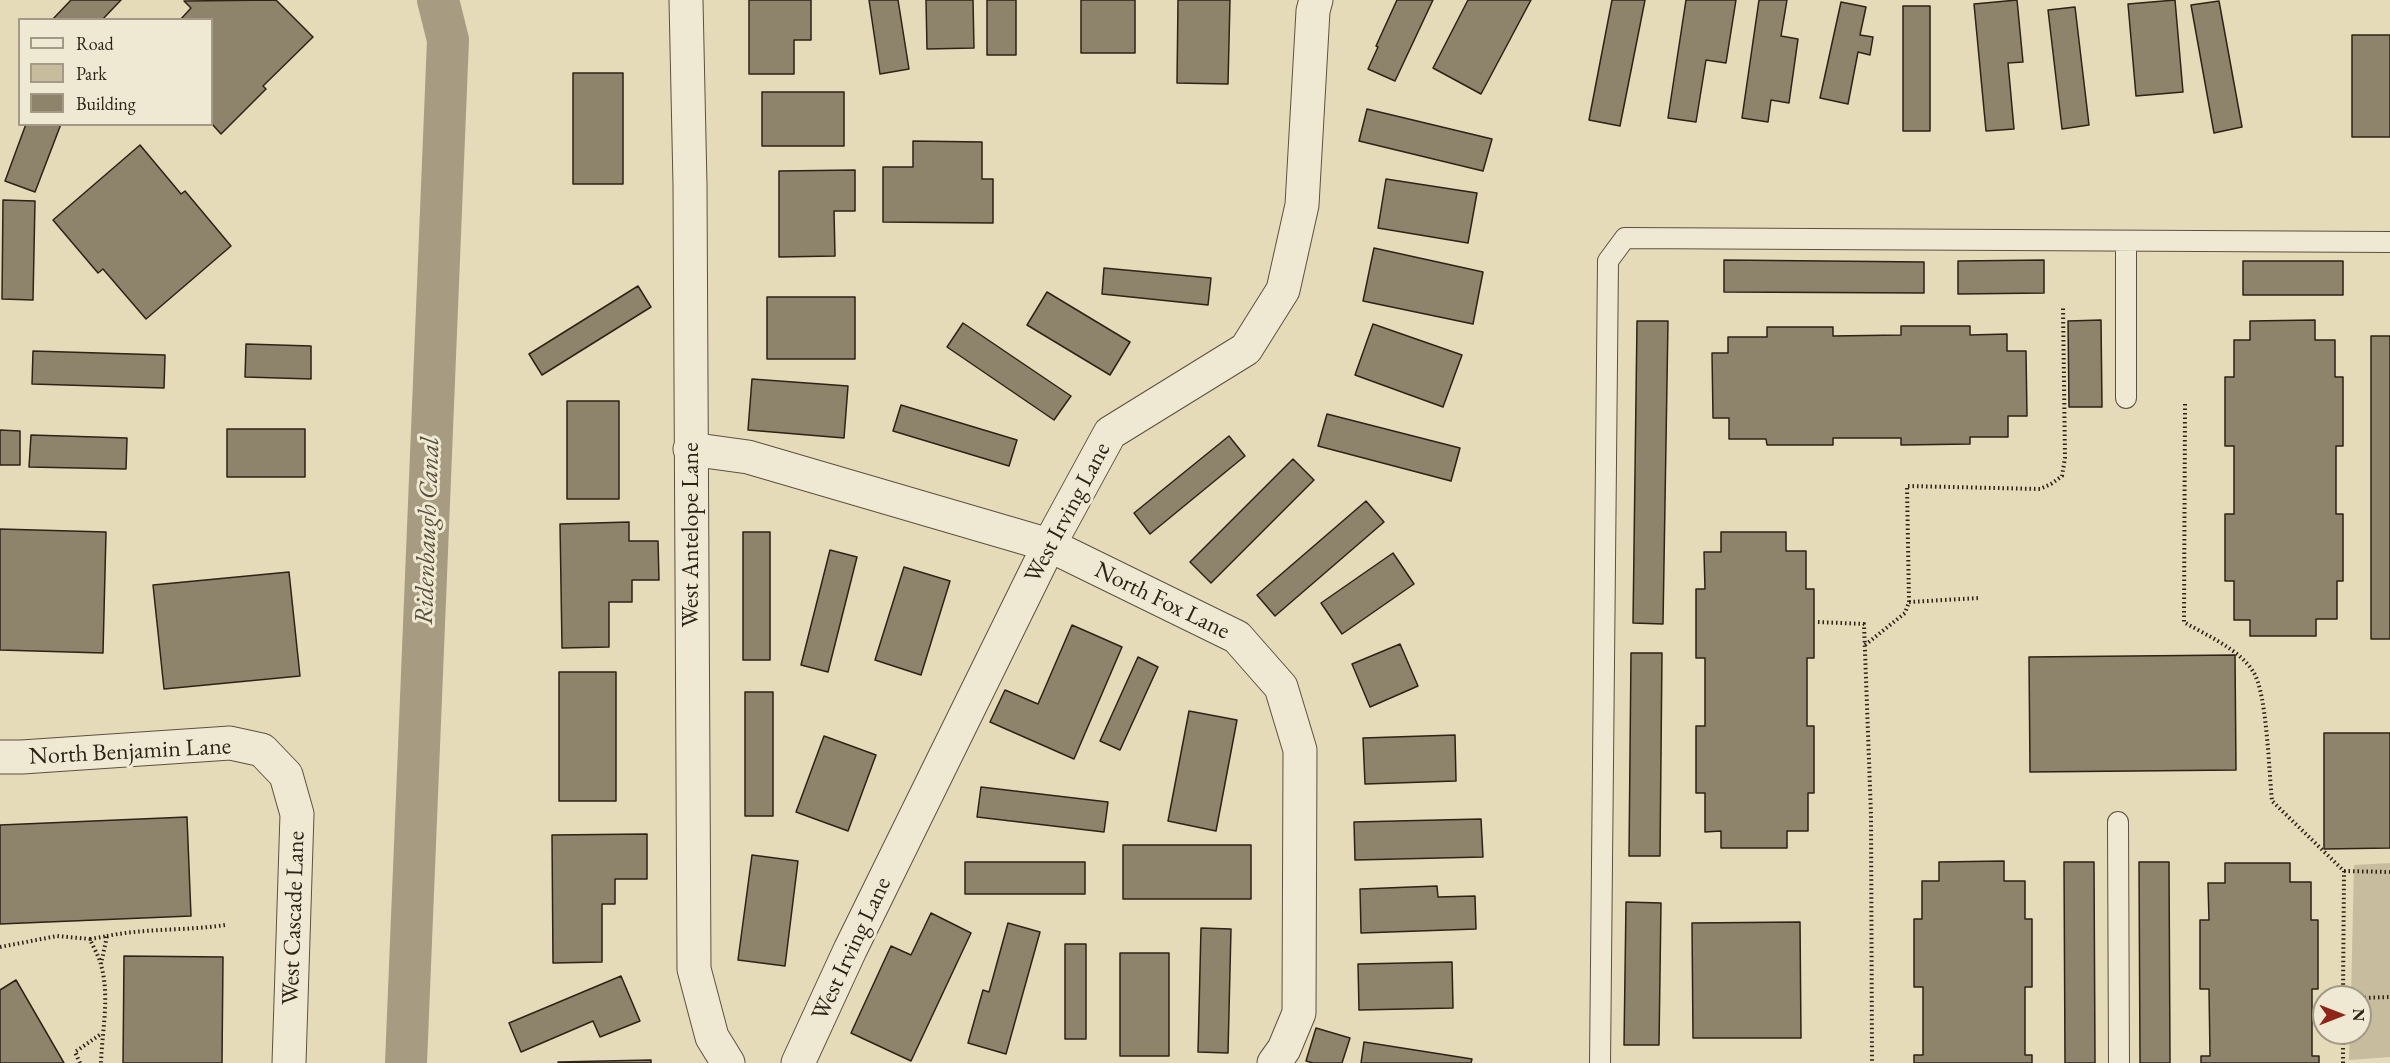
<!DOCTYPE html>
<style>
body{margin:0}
#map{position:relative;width:2390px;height:1063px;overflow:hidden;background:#e6dbb9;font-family:"EB Garamond",serif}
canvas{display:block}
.legend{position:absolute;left:18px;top:18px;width:195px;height:108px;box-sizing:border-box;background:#efe8d2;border:2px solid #a29987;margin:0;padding:8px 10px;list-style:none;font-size:18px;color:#2e2317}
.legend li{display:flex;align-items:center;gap:12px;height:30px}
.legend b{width:30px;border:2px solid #a29987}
.north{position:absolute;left:2312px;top:985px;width:60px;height:60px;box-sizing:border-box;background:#efe8d2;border:2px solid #a29987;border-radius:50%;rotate:90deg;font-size:16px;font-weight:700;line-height:24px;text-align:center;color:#2e2317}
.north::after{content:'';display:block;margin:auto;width:21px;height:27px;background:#8f2418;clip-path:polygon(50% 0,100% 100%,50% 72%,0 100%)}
</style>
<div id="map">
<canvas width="2390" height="1063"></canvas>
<ul class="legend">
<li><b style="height:8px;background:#efe8d2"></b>Road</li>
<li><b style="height:16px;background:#c7bc9d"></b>Park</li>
<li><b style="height:16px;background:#8e836b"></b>Building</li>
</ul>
<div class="north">N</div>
</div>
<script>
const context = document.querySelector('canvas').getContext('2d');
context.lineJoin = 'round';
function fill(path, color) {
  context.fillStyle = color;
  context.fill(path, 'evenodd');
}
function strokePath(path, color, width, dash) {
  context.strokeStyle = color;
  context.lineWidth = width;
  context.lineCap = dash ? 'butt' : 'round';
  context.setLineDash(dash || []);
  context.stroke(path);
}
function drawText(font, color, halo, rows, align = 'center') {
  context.font = font + ' "EB Garamond",serif';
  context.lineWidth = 6;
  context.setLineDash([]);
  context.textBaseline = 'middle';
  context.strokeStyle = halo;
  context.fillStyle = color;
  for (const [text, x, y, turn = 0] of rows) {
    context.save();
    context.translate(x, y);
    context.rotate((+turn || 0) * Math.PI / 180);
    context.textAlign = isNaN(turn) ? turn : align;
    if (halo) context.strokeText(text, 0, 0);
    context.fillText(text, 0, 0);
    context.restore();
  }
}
const green = new Path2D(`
 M2390,863V1057L2349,1060L2350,1033H2360V997H2351L2354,865Z`);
const canal = new Path2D(`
 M406,1063L448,40L438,0`);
const building = new Path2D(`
 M71,0H121L102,20H52Z
 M276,0L313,37L263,86L266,89L221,134L212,124V20H180L191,8L184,1Z
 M749,0H811V40H794V74H749Z
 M869,0H898L909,69L880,74Z
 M926,0H973L974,48L927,49Z
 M987,0H1016V55H987Z
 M1081,0H1135V53H1081Z
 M1178,0H1230L1228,84L1177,83Z
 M1397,0H1433L1395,81L1368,69L1378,47L1376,46Z
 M1468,0H1531L1481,94L1433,68Z
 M1612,0H1645L1620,126L1589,120Z
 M1686,0H1736L1726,63L1706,60L1696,122L1668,118Z
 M1759,0H1787L1781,36L1798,39L1789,103L1771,100L1768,122L1742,118Z
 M2017,0L2023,62L2008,63L2014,129L1986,131L1974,4Z
 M2175,0L2183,92L2136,96L2128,4Z
 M2219,1L2242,127L2214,133L2191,5Z
 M1841,2L1866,7L1860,35L1873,37L1870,55L1858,52L1848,104L1820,98Z
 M1903,6H1930V131H1903Z
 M2075,7L2089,125L2062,129L2048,10Z
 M2352,35H2390V137H2352Z
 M573,73H623V184H573Z
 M762,92H844V146H762Z
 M1367,109L1492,139L1483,171L1359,141Z
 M26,124H61L35,192L5,181Z
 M913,141L982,142V179H993V223L883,222V167H913Z
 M140,145L181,194L185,191L231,246L146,319L103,269L98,273L53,220Z
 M855,170V211H834L835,256L779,257V171Z
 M1386,179L1477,193L1468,243L1378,228Z
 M3,200L35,201L33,300L2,299Z
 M1374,248L1483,272L1473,324L1363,301Z
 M1724,260L1924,262V293L1724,292Z
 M2044,260V293L1958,294V261Z
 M2243,261H2343V295H2243Z
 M1104,268L1211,278L1208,305L1102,294Z
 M638,286L651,307L542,375L529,354Z
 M1047,292L1130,342L1110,375L1027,325Z
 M767,297H855V359H767Z
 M2101,320L2102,407H2069L2068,321Z
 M2315,320V340H2335V377H2343V446H2336V514H2343V581H2337V619H2316V636H2250V620H2234V581H2225V514H2234V446H2225V377H2234V340H2250V321Z
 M1637,321H1668L1663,624L1633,623Z
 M963,323L1071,396L1054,420L947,347Z
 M1373,324L1462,355L1443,407L1355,375Z
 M1901,326H1970V335L2007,334V351H2026L2027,416H2008V437H1970V444L1901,445V438H1833V445H1767L1766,439H1729V418H1713L1712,353H1728V337H1767V327H1833V336L1901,335Z
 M2371,336H2390V639H2371Z
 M246,344L311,346V379L245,377Z
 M33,351L165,355L164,388L32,384Z
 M752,379L848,386L844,438L748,430Z
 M567,401H619V499H567Z
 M901,405L1017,440L1009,466L893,431Z
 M1327,414L1460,448L1451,481L1318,446Z
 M227,429H305V477H227Z
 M0,430L20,431V465H0Z
 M31,435L127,438L126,469L29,467Z
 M1229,436L1245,456L1150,534L1134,513Z
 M1293,459L1314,480L1211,583L1190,562Z
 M1366,501L1384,522L1275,616L1257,595Z
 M629,522V541H658L659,580H632V602H609V647L562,648L560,524Z
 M0,529L106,532L103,653L0,650Z
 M743,532H770V660H743Z
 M1721,532H1786V551H1806V589H1814V658H1807V726H1814V793H1808V831H1787V848H1721V831L1705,832V793H1696V726H1705V658H1696V589H1705L1704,552H1721Z
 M830,550L857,557L828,672L801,665Z
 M1393,553L1414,584L1342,634L1321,603Z
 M904,567L950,581L921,675L875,660Z
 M289,572L300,676L164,689L153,585Z
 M1072,625L1122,647L1074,759L990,722L1005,690L1038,704Z
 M1400,644L1418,686L1370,707L1352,664Z
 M1631,653H1662L1660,856H1629Z
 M2235,655L2236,770L2030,772L2029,657Z
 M1138,657L1158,667L1120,750L1100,741Z
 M559,672H616V801H559Z
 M745,692H773V816H745Z
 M1189,711L1237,720L1216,831L1168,821Z
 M2324,733H2390V848L2324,849Z
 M1455,735L1456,781L1365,784L1363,738Z
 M824,736L876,755L848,831L796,812Z
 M981,787L1108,802L1104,832L977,817Z
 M187,817L191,916L0,924V825Z
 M1481,819L1483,857L1355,860L1354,822Z
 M647,834V879H615V904H602V962L553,963L552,835Z
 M1123,845H1251V899H1123Z
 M752,855L798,861L785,966L738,960Z
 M2004,861V881H2025V919H2032V987H2025V1055H2032V1063H1914V1055H1923V987H1914V919H1922V881H1939V862Z
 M965,862H1085V894H965Z
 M2064,862H2094L2095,1063H2065Z
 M2139,862H2169L2170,1063H2140Z
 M2225,863H2290V882H2311V920H2318V989H2312V1056H2319V1063H2201V1056H2210L2209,989H2200V920H2209L2208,883H2225Z
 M1437,886L1438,897L1475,896L1476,929L1361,933L1360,889Z
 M1626,902L1661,903L1659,1045H1624Z
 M931,913L971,933L911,1061L851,1033L891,946L911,955Z
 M1800,922L1801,1038H1693L1692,923Z
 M1008,923L1040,932L1006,1054L968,1043L983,990L989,992Z
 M1201,928L1231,929L1228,1053L1198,1052Z
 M1065,944H1086V1039H1065Z
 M1120,953H1169V1056H1120Z
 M124,956L223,957L222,1063H123Z
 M1452,962L1453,1008L1359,1010L1358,964Z
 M621,976L640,1021L600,1037L593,1021L521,1052L509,1023Z
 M16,980L64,1063H0V990Z
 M1316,1028L1350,1038L1342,1063H1313L1306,1061Z
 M1364,1042L1472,1059L1471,1063H1361Z
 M651,1060V1063H558V1062Z`);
const path = new Path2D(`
 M2185,404L2184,622C2207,636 2240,649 2254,673C2267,695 2269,773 2272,801L2344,871L2343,997
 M1909,602L1907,486L2040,489L2051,484L2062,476L2065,458L2063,307
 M1818,622L1864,624L1871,815L1872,1063
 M1865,645L1905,613L1909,602L1979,598
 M2344,871L2390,872
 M107,936C146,928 186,931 225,925
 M90,939L107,936L101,964
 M0,947L57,936L90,939C93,947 99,956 101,965C110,996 102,1031 101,1063
 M2360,998L2390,997
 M80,1063L75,1052L101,1034
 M2343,1063V1033`);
const lane = new Path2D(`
 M2126,241V398
 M2118,822L2119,1063
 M1600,1063L1608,261L1625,238L2390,242`);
const street = new Path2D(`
 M686,0L690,185L694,969L712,1037L728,1063
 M690,449L748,457L1049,545L1237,637L1281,687L1300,750L1299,1013L1284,1049L1274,1063
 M0,757H22L230,743L262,750L286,775L297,814L289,1063
 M798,1063L850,950L1049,545L1110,433L1246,349L1283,290L1302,205L1313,11L1316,0`);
const streetNames = [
 ["West Irving Lane",1068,513,-62],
 ["West Antelope Lane",691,535,-90],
 ["North Fox Lane",1162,601,26],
 ["North Benjamin Lane",130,752,-3],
 ["West Cascade Lane",294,918,-88],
 ["West Irving Lane",852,949,-65]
];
const waterNames = [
 ["Ridenbaugh Canal",428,531,-88]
];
fill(green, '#c7bc9d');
strokePath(canal, '#a79c82', 42);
fill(building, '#8e836b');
strokePath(building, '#2e2317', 1.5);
strokePath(lane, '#5c5140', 22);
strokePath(street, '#5c5140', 35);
strokePath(path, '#2e2317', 4, [1.5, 3]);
strokePath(lane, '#efe8d2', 20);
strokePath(street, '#efe8d2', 33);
drawText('24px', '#2e2317', '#efe8d2', streetNames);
drawText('italic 26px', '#584d3c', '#efe8d2', waterNames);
</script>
